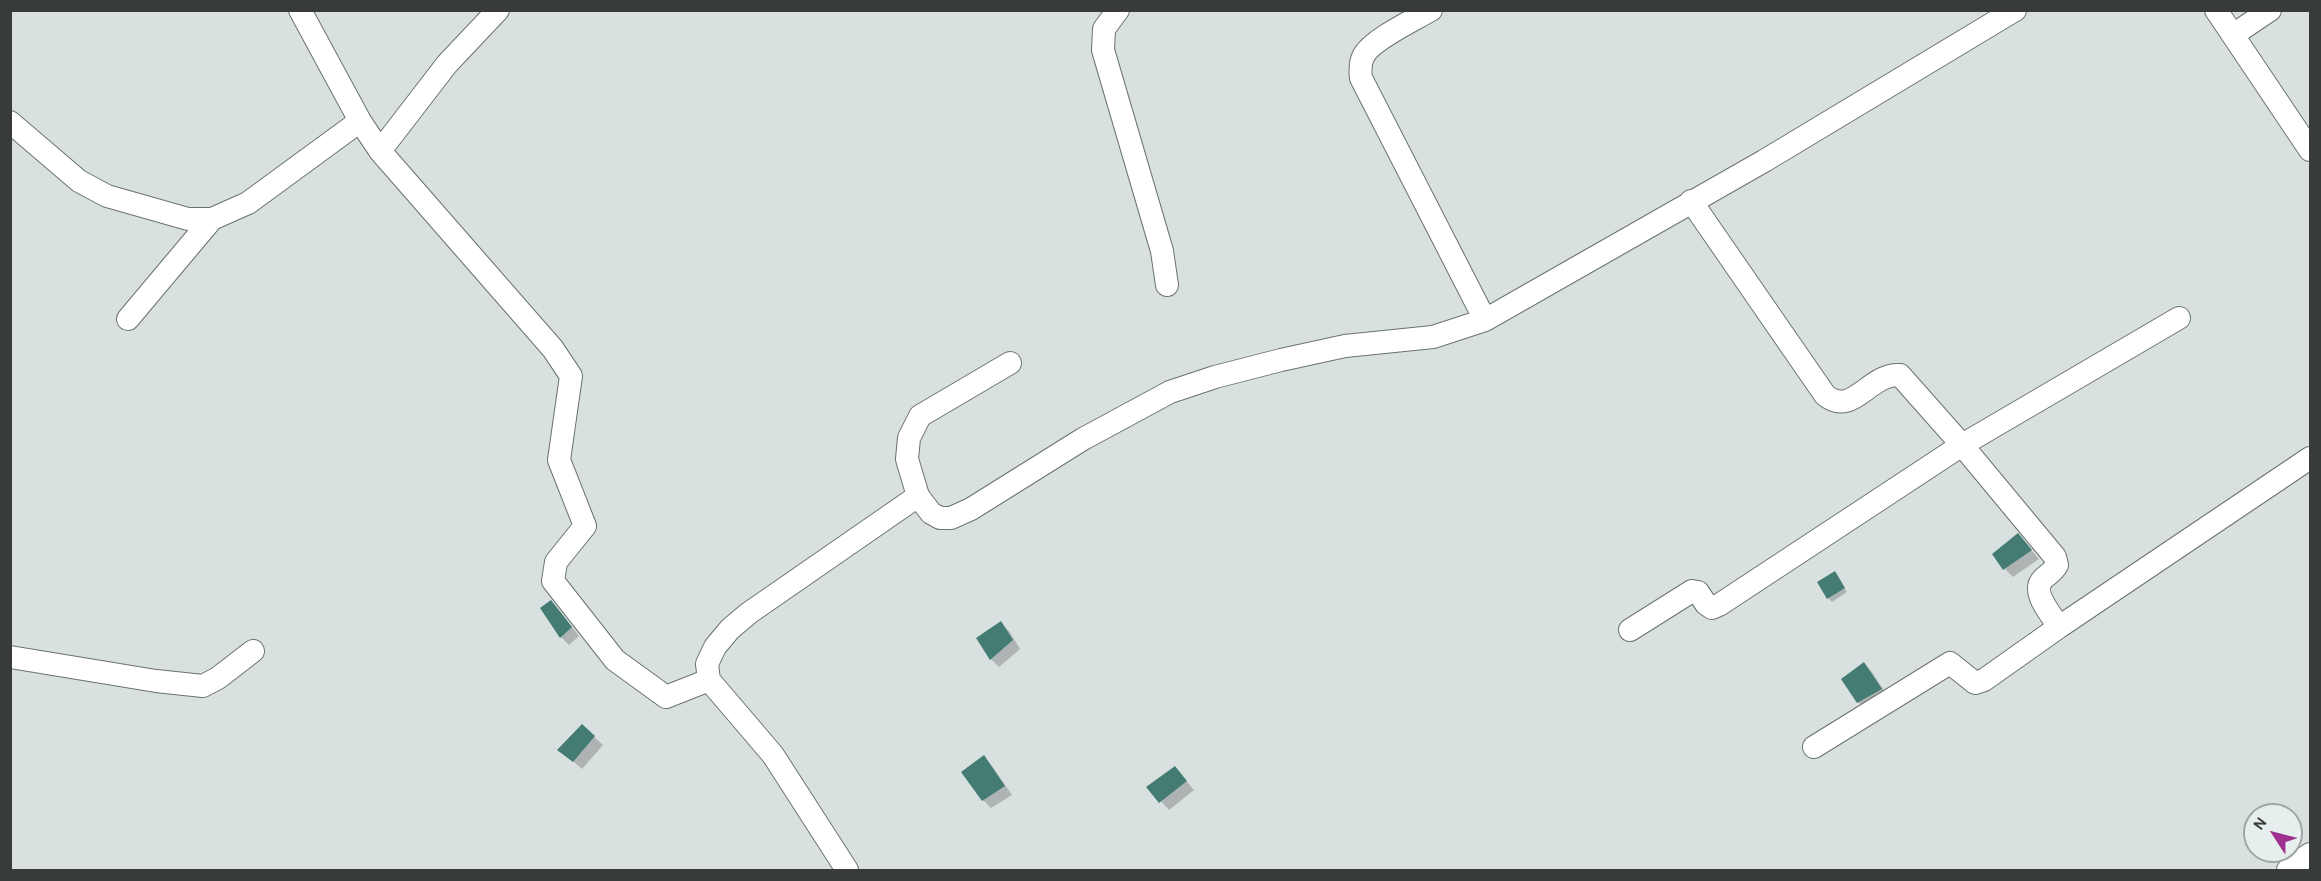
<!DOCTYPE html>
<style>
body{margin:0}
#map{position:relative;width:2321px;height:881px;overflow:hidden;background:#d9e1e0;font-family:Karla,sans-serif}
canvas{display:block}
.frame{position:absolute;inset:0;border:12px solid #383b3b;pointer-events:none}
.north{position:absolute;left:2243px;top:803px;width:60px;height:60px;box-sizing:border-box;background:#e6efed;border:2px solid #a0a7a6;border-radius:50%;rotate:306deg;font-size:16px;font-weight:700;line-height:24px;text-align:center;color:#383b3b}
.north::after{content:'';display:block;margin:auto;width:21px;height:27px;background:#9e308f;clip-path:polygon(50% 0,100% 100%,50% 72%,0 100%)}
</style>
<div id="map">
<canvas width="2321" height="881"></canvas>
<div class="frame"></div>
<div class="north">N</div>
</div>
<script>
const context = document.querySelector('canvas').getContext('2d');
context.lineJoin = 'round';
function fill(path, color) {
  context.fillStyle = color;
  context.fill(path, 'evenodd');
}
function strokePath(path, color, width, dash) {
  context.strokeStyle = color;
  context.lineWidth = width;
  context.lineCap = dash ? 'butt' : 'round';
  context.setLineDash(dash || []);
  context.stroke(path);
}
const shadow = new Path2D(`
 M2026,544L2039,559L2013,577L2005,569Z
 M1835,573L1847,592L1832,602L1828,598Z
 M559,610L579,636L569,645L561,637Z
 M1001,623L1009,631L1020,649L999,667L991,659Z
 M1864,664L1872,672L1889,698L1867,710L1858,702Z
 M582,726L603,745L582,769L560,750Z
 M984,757L992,766L1012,795L991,808L983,800Z
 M1183,777L1194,790L1169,810L1148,787Z`);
const building = new Path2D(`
 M2018,533L2032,550L2003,570L1992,554Z
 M1835,571L1845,588L1827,599L1817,582Z
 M551,600L572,627L560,638L540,608Z
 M1001,621L1013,640L990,660L976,638Z
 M1864,662L1882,689L1857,703L1841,679Z
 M582,724L595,736L573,762L557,750Z
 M984,755L1005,786L982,801L961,772Z
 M1175,766L1187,781L1159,803L1146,787Z`);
const street = new Path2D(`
 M300,10L360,121L380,151L553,349L571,376L559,460L585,526L556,562L553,581L615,660L666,697L709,680
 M1118,10L1104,29L1103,50L1162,251L1167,285
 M1431,10C1414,20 1373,39 1364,55C1360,62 1360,70 1361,78L1485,320
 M2216,10L2310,150
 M2233,35L2270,10
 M10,122L79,181L107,196L188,219H212L248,203L360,121
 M380,151L447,64L498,10
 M1691,201L1825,395C1853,418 1869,373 1900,375L1962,445L2055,557L2057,565C2053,572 2048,574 2043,579C2030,592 2052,615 2059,627
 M128,319L212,219
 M1010,363L920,416L909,438L907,459L918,496L931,513L940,518H951L971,509L1083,439L1170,392L1215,377L1281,360L1345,346L1433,337L1485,320L1764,161L2015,10
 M1630,630L1692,591L1698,592L1706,604L1712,608L1719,605L1962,445L2179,318
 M10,657L156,681L203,686L218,678L253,651
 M1814,747L1950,663L1975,683L1984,680L2059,627L2310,458
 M847,870L773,755L709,680L707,664L715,647L730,629L749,613L918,496
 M2288,870L2310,854`);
fill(shadow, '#0003');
fill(building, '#447c74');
strokePath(street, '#6b7271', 24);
strokePath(street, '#fff', 22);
</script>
